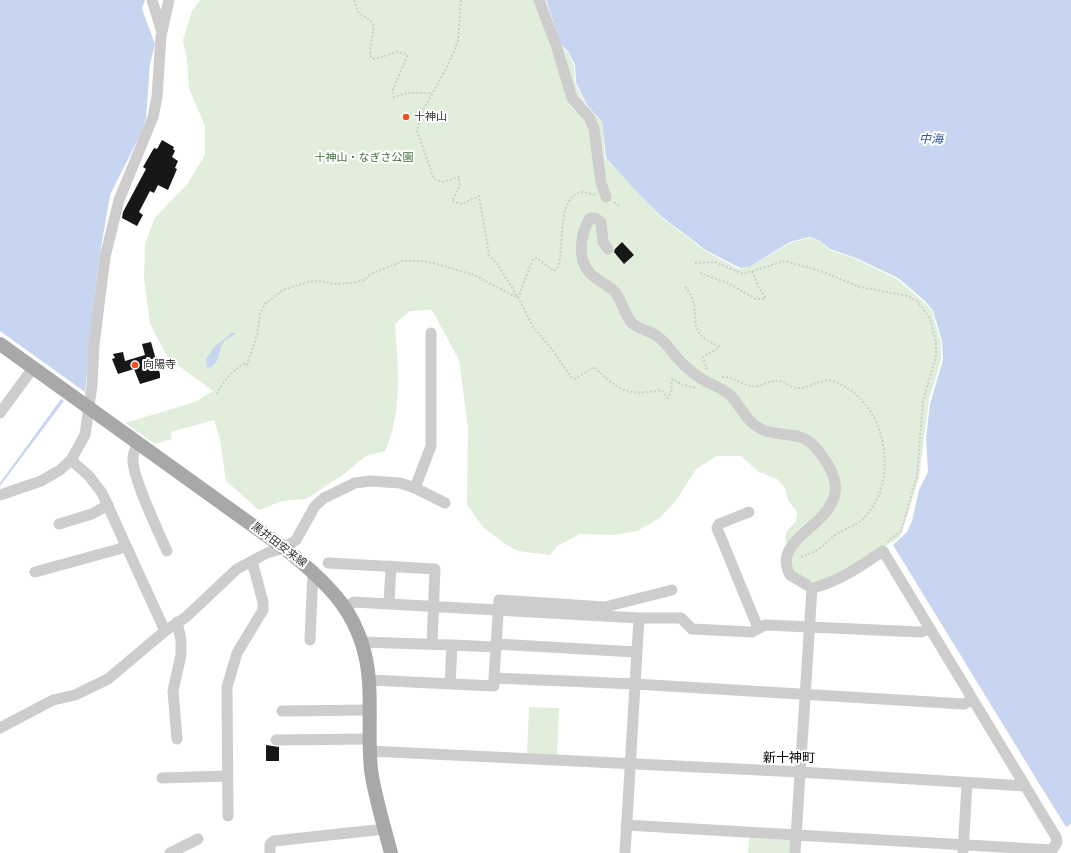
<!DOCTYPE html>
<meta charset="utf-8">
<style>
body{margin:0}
canvas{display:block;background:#fff}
</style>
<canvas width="1071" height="853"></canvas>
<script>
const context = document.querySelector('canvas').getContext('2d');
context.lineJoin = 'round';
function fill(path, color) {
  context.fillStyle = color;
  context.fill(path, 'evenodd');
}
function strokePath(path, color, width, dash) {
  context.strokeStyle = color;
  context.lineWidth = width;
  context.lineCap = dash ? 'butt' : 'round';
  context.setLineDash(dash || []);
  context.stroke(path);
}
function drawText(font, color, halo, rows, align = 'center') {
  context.font = font + ' Montserrat,"Noto Sans JP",sans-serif';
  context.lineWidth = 4;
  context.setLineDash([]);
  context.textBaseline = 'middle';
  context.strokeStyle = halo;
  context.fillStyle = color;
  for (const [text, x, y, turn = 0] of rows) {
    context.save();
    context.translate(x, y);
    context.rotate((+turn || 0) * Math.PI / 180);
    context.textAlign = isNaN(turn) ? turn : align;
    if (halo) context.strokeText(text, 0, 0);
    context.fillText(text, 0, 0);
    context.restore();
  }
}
const green = new Path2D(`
 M200,0H545L560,45L569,54L574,66L575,83L586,105L602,122L605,158L662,218L707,252L739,269L749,267L790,243L809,238L817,240L830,250L856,259L897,279L924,302L932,311L941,342V360L929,400L919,478L902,532L899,538L838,574L819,581H803L793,573L785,538L787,531L796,521L797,512L788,500L785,488L777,479L759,472L741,456H717L696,469L677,499L660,518L637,531L615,535L580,534L557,546L550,555L518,551L505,544L483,527L467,505L468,428L459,360L432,310L410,311L395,324C398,366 403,412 385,451L366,456L344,474L306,499L282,501L259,510L226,481L220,439L214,420L171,432L172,439L155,444L125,423L195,402L213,391L168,358L150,324L144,279L145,244L154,219L188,183L205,155V126L189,89L187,60L183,40L192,11Z
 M529,707L559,708L557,757L527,755Z
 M749,838L790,840L792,842L791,853H748Z`);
const water = new Path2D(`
 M0,0H145L142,9L155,44L150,64L146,118L140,135L110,195L98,266L85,392L0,331Z
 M546,0H1071V824L1066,827L1056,811L893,545L907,532L912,521L919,490L928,472L926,438L930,404L943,360L942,341L933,311L925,301L898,278L856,258L830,249L818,240L809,237L790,242L749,267L740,268L707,251L662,217L635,190L606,158L602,122L587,105L576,83L575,65L569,53L561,44Z
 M232,333H236C232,337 227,338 223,343C217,352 221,365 207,368L206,359L215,346Z
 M61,399L64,401L0,486V483Z`);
const building = new Path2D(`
 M162,140L174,147L173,149L175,151L172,157L178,161L175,168L177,169L168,190L158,185L154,193L150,191L139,212L143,215L137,226L122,218L123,212L146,169L143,167L154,148L157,149Z
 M622,242L634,255L624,264L614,252L615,249Z
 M151,342L160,374V378L140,384L134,369L118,374L112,359L115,358L113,354L123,352L125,361L145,355L142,344Z
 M266,745L279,747V761H266Z`);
const path = new Path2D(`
 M354,0L358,12L373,23C375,34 368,45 371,57L375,59L397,52L406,54L407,56L392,92L394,97L406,93H431
 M461,0L458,42L446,69L423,110L417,131L434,179L442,182L459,177L460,186L452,201L462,204L479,196L489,255L498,265L519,299L533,327L551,348L571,377L575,379L594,367C619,390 626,397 661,390L668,398L672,389L671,382L673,379L681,384L696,388
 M614,202L619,206
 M695,263L715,262L743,274L785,261L823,272L860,287L908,296L917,301L930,318L936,343V356L923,401L917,476L901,531L887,542
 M700,273L728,283L756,299H765V296L759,288L752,271
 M685,287C707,311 679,331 719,346L718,348L703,357L707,370
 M722,377C734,376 745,388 757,386C765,385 772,379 780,381C787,382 791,389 800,388C810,388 821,378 832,381C885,398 902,477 865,517C857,526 843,529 834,536C827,541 821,549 813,552C808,555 803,555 799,558
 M217,394C224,380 231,372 244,364L247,365L257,335L260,314L265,304L283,290L308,282L319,281L334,284L353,283L364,280L371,274L403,261H420L433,263L474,275L518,298L533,259L537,258L554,271L557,269C566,252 554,196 583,192C586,192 592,194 595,195`);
const minor = new Path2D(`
 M152,0L162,32
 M539,0L556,45L572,98L589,117L594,129L601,183L606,197
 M608,249L603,242L601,222L595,218H590C580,234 576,263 593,276C600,282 610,286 615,292C622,301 624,313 631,322C637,329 649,330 657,336C669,344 675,358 686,367C691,371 699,378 705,381C713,385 721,388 729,394C741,405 745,421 761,429C778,438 800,430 814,446C882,521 764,527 790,575L812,588L795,853
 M0,413L33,368
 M138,443C136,448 133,453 133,458C131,475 159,533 167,551
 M71,460L89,476L102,493L165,631
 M415,488L445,503
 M0,495L41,481L60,470L71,460L85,435L92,385L94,345L105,257L119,200L153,117L157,97L161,36L169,0
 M749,512L719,524L717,528L758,628
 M59,524L92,514L108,505
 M328,563L435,569L432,644
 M35,572L119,549L125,545
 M672,590L605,607L499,600L494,678L635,684L964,704L972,700
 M389,603L391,566
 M346,607L354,602L639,618H681L692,629L752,632L765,625L921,632L930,629
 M177,622L181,640V655L173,691L177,739
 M310,640L313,571
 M362,642L452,645L450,684
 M496,644L636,652
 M452,645L495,647
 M369,680L494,686V678
 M282,711L370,710
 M0,728L53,700L75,695L108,679L165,631L186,617L237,569L267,553L284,548L296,540L315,506L324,498L355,483L370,481L400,483L415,488L431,446V333
 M276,740L370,739
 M370,751L800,772L1025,786
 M162,778L227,776
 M228,816L227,687L237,653L263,610V602L252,561
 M626,825L1052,850L1057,842L1056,837L883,551C861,566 838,582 812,588
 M963,852L967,783
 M170,853L198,839
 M270,853V844L274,841L385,829
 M625,853L639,618`);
const major = new Path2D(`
 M0,344L284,548C331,585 365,618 369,682C371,711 368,741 371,770C375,798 384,826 391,853`);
const markers = [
 [406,117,4,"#f74b21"],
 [135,365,4,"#f74b21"]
];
const poiNames = [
 ["十神山",414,117],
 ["向陽寺",143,365]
];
const parkNames = [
 ["十神山・なぎさ公園",364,158]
];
const streetNames = [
 ["黒井田安来線",279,545,37]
];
const waterNames = [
 ["中海",931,139]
];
const quarterNames = [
 ["新十神町",789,758]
];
fill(green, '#e1eedc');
fill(water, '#c7d5f0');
fill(building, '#171717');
strokePath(path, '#cdcdcd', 2, [2, 2]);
strokePath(minor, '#cdcdcd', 11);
strokePath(major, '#a8a8a8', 14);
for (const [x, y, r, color] of markers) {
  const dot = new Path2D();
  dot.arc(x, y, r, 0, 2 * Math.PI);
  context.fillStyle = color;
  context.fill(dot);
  strokePath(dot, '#fff', 1.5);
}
drawText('11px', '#303030', '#fff', poiNames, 'left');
drawText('11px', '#437038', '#fff', parkNames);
drawText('11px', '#303030', '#fff', streetNames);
drawText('italic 12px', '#35589b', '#fff', waterNames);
drawText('13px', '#000', '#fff', quarterNames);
</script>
